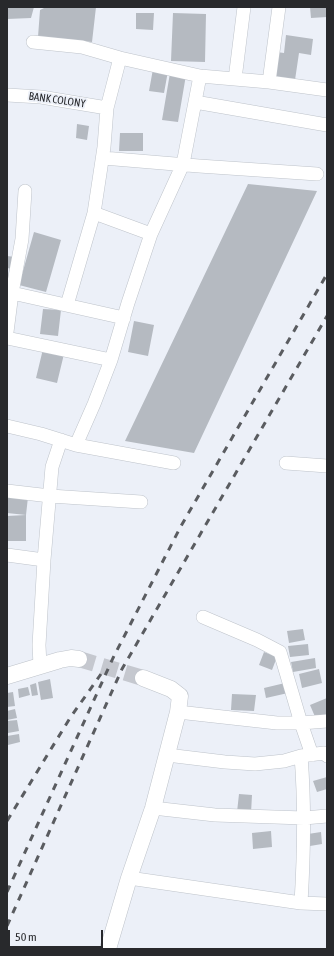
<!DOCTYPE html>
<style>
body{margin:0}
#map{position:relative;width:334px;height:956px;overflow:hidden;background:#ecf0f8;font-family:"Asap Condensed",sans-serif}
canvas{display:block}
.frame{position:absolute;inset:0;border:8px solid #28292c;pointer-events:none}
.scale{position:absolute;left:8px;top:930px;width:95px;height:18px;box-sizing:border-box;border:2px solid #28292c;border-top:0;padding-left:5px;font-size:12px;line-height:14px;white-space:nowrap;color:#28292c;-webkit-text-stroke:3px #ecf0f8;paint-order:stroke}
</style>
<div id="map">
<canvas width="334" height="956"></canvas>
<div class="frame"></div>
<div class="scale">50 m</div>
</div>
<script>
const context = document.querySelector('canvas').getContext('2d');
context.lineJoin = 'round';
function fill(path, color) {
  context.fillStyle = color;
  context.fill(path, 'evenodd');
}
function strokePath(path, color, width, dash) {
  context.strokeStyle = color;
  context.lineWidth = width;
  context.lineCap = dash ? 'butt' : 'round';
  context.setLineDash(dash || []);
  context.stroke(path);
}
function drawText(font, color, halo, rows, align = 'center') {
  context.font = font + ' "Asap Condensed",sans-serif';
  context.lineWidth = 3.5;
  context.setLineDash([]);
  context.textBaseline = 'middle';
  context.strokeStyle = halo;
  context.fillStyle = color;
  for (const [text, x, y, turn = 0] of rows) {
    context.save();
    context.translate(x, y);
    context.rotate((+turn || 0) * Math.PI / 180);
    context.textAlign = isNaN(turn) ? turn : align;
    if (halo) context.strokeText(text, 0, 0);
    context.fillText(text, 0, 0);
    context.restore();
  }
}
const building = new Path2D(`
 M7,7H34L31,18L7,19Z
 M46,7H96L92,42L38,37L40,10Z
 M310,7H327V17L311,18Z
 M136,13H154L153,30L136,29Z
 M173,13L206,14L205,62L171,61Z
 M286,35L313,39L311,55L299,53L295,80L273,77L277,52L284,53Z
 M153,69L168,71L164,93L149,91Z
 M170,73L186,75L178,122L162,120Z
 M77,124L89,126L87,140L76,138Z
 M120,133H143V151H119Z
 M248,184L317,191L194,453L125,441Z
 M34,232L61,240L46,292L19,285Z
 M7,256L15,257L13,269L7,268Z
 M43,309L61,310L58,336L40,334Z
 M134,321L154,325L148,356L128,352Z
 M43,349L64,354L57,383L36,378Z
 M7,495L28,497L26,515V541H7V516L26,515L7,513Z
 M303,629L305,640L289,643L287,631Z
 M308,644L309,655L290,657L288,646Z
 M264,652L277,657L272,670L259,665Z
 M315,658L316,668L293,672L291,662Z
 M319,669L322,683L302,688L299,674Z
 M50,679L53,698L41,700L38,682Z
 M36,683L38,695L32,696L30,685Z
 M285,683L288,693L266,698L264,688Z
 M28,687L30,695L19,698L18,689Z
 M13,692L15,706L7,707V693Z
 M232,694L256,695L254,711L231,710Z
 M327,698V714L316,719L310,705Z
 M15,709L17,718L7,720V711Z
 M17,720L19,731L8,733L7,721Z
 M19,734L20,742L8,745L7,736Z
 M327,777V789L317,792L313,781Z
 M239,794L252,795L251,813L237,812Z
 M271,831L272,847L253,849L252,833Z
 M321,832L322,844L310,846L308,834Z`);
const tertiaryTunnel = new Path2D(`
 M79,659L143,678`);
const minor = new Path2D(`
 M33,42L82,47L120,58L200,76L269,82L327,90
 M235,79L244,7
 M269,82L279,7
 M7,95L41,97L107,108
 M195,102L327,125
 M103,158L199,166L317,174
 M94,213L151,234
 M12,293L124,318
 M67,305L94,213L104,147L107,108L120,58
 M7,332L12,293L22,239L25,191
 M7,338L111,360
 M7,426L41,434L76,445L94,404L111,360L128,303L151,234L183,164L200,76
 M76,445L174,463
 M286,463L327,466
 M7,491L50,496L141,502
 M7,555L44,560
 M203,617L257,640L280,652L301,723L312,755
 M40,666L39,645L44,560L52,467L61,440
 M178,712L277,723H301L327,721
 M167,755L225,762L255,764L284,761L301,756L324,753L327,756
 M301,756C305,805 304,854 301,903
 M153,808L215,815L304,818L327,816
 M129,878L301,903L327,904`);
const tertiary = new Path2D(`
 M7,676L60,660L71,658L79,659
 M108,949L129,878L153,808L178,712L180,696L171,689L143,678`);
const rail = new Path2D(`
 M7,821L70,718L101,674
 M7,892L113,658L181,526L327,274
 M7,926L122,669L327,316`);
const streetNames = [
 ["BANK COLONY",57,100,8]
];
fill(building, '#b5bac1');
strokePath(tertiaryTunnel, '#c5c8cf', 16, [16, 8]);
strokePath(minor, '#bec3ca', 14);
strokePath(tertiary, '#bec3ca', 17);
strokePath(minor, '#fff', 13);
strokePath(tertiary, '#fff', 16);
strokePath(rail, '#5a5c60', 3, [7, 7]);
drawText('11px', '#28292c', '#ecf0f8', streetNames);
</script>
